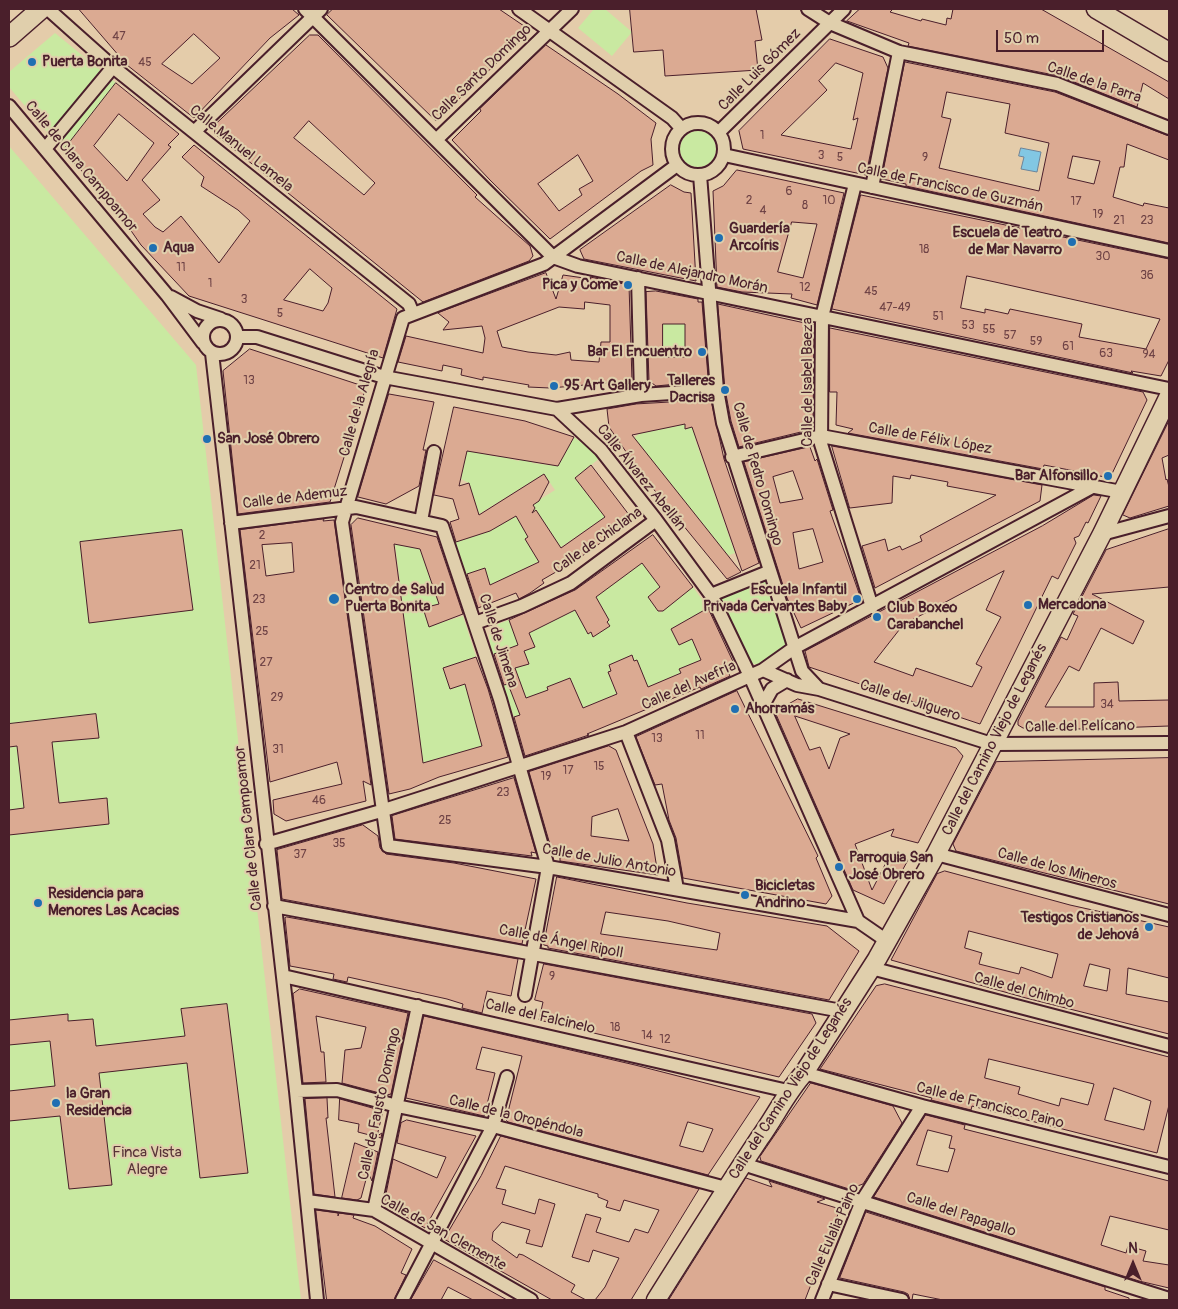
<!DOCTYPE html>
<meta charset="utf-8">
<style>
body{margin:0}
#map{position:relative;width:1178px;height:1309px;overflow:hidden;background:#e4ccaa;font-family:Pangolin,sans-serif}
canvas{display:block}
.frame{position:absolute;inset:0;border:10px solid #4a1f2b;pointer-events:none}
.north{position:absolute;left:1108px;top:1239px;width:50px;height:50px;-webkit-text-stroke:4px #e0cfac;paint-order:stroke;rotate:0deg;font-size:14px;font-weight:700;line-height:20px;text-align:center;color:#4a1f2b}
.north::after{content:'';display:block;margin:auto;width:18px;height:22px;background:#4a1f2b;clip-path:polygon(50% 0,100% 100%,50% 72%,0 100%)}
.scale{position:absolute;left:996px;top:30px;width:108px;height:22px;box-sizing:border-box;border:2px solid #4a1f2b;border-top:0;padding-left:6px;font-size:15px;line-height:18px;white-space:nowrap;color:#4a1f2b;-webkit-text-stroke:4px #e0cfac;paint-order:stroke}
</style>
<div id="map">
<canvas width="1178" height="1309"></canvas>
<div class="frame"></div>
<div class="north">N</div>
<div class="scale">50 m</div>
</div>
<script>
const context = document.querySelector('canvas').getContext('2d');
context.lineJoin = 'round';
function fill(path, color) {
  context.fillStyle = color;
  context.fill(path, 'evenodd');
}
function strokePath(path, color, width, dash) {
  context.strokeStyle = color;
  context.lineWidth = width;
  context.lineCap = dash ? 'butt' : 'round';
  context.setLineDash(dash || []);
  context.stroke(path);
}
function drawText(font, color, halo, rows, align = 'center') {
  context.font = font + ' Pangolin,sans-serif';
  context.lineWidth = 4;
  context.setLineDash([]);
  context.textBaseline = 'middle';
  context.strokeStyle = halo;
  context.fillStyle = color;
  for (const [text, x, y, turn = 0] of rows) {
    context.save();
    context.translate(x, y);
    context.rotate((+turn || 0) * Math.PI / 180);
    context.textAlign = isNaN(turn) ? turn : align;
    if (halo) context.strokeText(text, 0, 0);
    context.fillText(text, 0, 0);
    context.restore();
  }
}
const green = new Path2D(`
 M594,9H605L632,32L612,56L578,28Z
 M55,33L116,83L63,151L9,87V72Z
 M680 149a18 18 0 1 1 36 0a18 18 0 1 1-36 0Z
 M9,146L196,365L301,1300H9Z
 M662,320L691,323L685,357L663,358Z
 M678,419L713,422L715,433L695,439L735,553L727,556L634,438L640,433L678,426Z
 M574,437L601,457L575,478L605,517L542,560L490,585L485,568L460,577L448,544L490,531L555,490L544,474L479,514L469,483L461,479L466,451L491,440L488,455L499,457L501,443L513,445L510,459L519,461L523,445L537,446L532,463L558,466Z
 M395,544L420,549L439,604L423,608L429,626L463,616L476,657L443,668L450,689L465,684L483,746L423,763Z
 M642,563L660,587L648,597L660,613L693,587L708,608L671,629L679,645L692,639L701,660L679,669L681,673L645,688L631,655L609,665L611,671L608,673L615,690L619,693L580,709L575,696L578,694L570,678L547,687L549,692L515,702L520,715L514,717L502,685L519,680L515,668L529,664L524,651L535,647L529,633L576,609L593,637L610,626L602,607L593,599Z
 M765,576L790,648L761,665L748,663L716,599Z
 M509,620L518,645L492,655L489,635L498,624Z`);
const water = new Path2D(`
 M1021,148L1041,152L1037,172L1021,169L1024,157L1019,156Z`);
const building = new Path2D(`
 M79,9H292L299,15L270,38L194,118L127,65ZM194,34L220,58L192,84L162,64Z
 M333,9H499L524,26L525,36L436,121L327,15Z
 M630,9H756L762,40L755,41L758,70L665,76L663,50L634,52Z
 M860,9H893L890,12L921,21L922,19L946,25L947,18L951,19L953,9H1041L1169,82V99L1143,83L1137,107L1059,76L908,46L909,43L847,21Z
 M310,35H318L477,195L475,197L530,246L533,256L529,261L423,302L215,134L214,126ZM309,121L375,183L364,195L294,138Z
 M830,39L883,57L888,68L866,175L743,149L739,131ZM836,63L863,73L853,120L858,118L851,149L781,135L827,90L819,81Z
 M546,45L618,94L656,123L651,139L653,165L641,171L550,239L490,180L452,140L481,111L480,109ZM578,155L593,181L579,189L582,195L559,211L538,184Z
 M905,62L1055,92L1169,136V160L1127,144L1124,167H1120L1113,197L1143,206L1144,203L1169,208V243L906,186V184L882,179ZM947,92L1010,104L1005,133L1049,143L1039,191L939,168L951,119L942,117ZM1073,156L1100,161L1094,184L1068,178Z
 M116,83L179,134L168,145L171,147L142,180L160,200L143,214L155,227L163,232L181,216L219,263L250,221L238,210L201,186L204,177L182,157L194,145L397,309L383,358L189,296L141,245L111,202L63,151ZM119,114L154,143L127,181L94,146ZM310,269L332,288L328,303L323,311L284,300Z
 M737,170L844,193L817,305L791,298L792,294L742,292L717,287L713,191L723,186ZM792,222L817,224L803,278L778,272Z
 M671,185L684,192L691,193L696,281L584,259L580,250Z
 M861,195L1169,259V360L1161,376L1131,371L1133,373L832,309ZM967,276L995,282L1160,319L1146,349L1079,337L1082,324L1010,309L1008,314L985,309V313L961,308Z
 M546,273L556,299L563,275L591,279L590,277L629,285L632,381L550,388L528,387L529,385L483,377V380L461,375L462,369L443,365L442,371L398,362L406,336L483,353L485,338L482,326L443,330L449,322L438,313ZM585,302L610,305V342H601L599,362L571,360L570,352L556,355L528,352L502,347L497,331L559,307L584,309Z
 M656,291L698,299V302H702L708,377L677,380V384L656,386L649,381L646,292ZM663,324H685V357H663Z
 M718,304L814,325L813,427L805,429V431L739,447L731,421L725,389Z
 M830,328L1143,392L1147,400L1110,478L1044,465L1043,469L848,433L853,429L836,425L837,392H830Z
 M250,349L366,387L330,502L238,514L223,371Z
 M389,394L434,402L423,450H426L419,486L386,504L358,497Z
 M711,400L724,459L759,563L742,571L692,427L685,429V424L632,435L741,572L727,579L642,475L609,427L607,409L636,404Z
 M454,407L525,421L574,437L558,466L467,451L459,486L469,483L479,515L544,474L549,482L539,501L533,505L535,508L532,513L536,510L561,548L605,517L575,478L591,465L633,520L575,561L542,580L544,583L530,593L519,599L516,593L478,608L467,574L485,568L490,585L539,562L525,539L528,537L516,516L490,531L456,542L450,522L459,519L453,499L434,495Z
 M1169,421V455L1162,458L1166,480L1167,479L1169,487V506L1130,518L1123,515Z
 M832,446L1042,485L1040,501L875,588L862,546L885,539L888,551L900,546L902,550L922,541L920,536L996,495L947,486L948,482L911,475L910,479L893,476L892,503L850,508Z
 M810,447L815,461L817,459L833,510L830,511L860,596V600L801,628L787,598L744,462ZM793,471L803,499L780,503L773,477ZM813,529L823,562L799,569L793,533Z
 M1094,495L1101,496L1088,523L1086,522L1079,536L1074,538L1076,543L1058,579L1052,576L980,724L809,667L805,651L1042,526ZM1004,571L986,610L1001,617L976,664L982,667L972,687L916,668L913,676L874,662L903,625Z
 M358,518L437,537L463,614L429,627L423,608L439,604L420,549L394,544L423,763L482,746L465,684L450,689L443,668L476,657L488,689L508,757L439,777L410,789L389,794L351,525Z
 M324,519L323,521L334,520L371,785L363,781L366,801L286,821L274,814L273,800L342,784L337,762L270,782L240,530ZM292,543L294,572L266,576L262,545Z
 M1169,529V587L1092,594L1144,621L1133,644L1101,628L1079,671L1069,666L1045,707H1094V683L1118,682L1119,701L1169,700V726L1084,729L1023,728L1018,725V721L1061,637L1067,640L1078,616L1073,614L1106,550Z
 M182,530L193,610L89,623L80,542Z
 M653,535L693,587L663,611H658L648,597L660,587L642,563L596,597L609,620L607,622L610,626L593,637L591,632L588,634L575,610L529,633L535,647L524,651L529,664L515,668L526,698L548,690L547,687L570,678L583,708L617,694L608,672L611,671L609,665L632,655L634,661L637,660L648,687L681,673L679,669L701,660L692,639L679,645L671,629L708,608L736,668L728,672L730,676L701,689L700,687L587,734L589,735L525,756L514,717L520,715L508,684L504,685L494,654L518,645L509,620L575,590Z
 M737,691L818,856L816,858L832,896L826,904L683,878L676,838L669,820L662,784L655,785L636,737Z
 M798,699L956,748L963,756L918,843L891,836L894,829L855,844L872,890L890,855L908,860L884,904L853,890L775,712ZM795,716L850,734L840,738L829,769L820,747L810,750Z
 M96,714L99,738L52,742L59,803L107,798L109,824L9,835V810L24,808L17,746L9,747V724Z
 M609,746L616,750L653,844L658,875L560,861V857L553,855L529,772ZM618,809L629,841L591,836L592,817Z
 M1169,758V904L956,851L953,844L996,762Z
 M514,778L536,853L531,852L532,856L395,839L392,816Z
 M363,825L378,836L380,848L386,854L454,863L536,879L522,944L282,899L277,850Z
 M945,871L1070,905L1169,927V978L1128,968L1126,994L1169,1002V1034L1026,998L891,960L937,874ZM969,931L1058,954L1052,978L1021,967L1019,974L979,964L982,953L965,948ZM1090,964L1110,969L1107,991L1084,986Z
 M557,877L687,903L827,926L859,951L829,1000L548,948V946L544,945ZM606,912L668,921L720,933L717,950L601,934Z
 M287,917L518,959L511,996L487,991L482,1013L462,1008L463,1004L447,999L348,977L347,982L333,979L334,974L290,966L285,918Z
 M544,964L812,1014L816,1023L779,1077L539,1020L543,1002L535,1000Z
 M885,984L1169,1057V1105L1157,1153L972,1106L971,1110L931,1100L932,1098L820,1069L876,986ZM989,1059L1094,1084L1088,1105L1061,1098L1059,1106L1018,1094L1020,1087L985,1078ZM1114,1088L1151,1101L1144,1130L1105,1120Z
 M300,989L408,1013L391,1094L387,1095L342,1083L345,1050L361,1048L366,1027L316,1016L321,1052H324L326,1082L303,1083L293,994Z
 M227,1004L248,1173L200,1178L187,1063L99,1073L112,1185L69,1189L60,1116L9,1121V1091L55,1086L50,1041L9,1045V1020L68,1014V1021L93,1019L96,1046L185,1036L181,1009Z
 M424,1016L635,1065L760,1097L708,1175L508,1122L506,1120L522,1056L482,1047L476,1069L495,1073L484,1116L406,1098ZM688,1122L713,1129L703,1152L680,1146Z
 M811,1083L893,1106L902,1123L863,1184L849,1189L761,1161L760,1157Z
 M327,1098L328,1118H326L335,1197L314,1194L305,1099Z
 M340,1099L383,1111L377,1136L382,1133L381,1138L358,1132L359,1124L339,1120Z
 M926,1115L965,1125L964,1129L1169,1181V1230L1110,1216L1101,1245L1126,1253L1128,1246L1146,1251L1143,1261L1169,1265V1288L1139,1281L874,1197ZM928,1130L952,1136L949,1148L955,1149L948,1172L917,1165Z
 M407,1120L476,1136L425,1228L384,1204L393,1159L437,1178L446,1157L397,1143L401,1123Z
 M501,1136L699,1189L631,1300H595L605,1287L619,1258L593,1250L589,1262L572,1257L586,1214L601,1218L596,1232L629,1242L635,1229L648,1233L659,1210L624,1200L620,1211L606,1207L608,1201L598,1197V1194L505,1166L496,1188L506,1190L502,1204L535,1214L539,1199L555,1204L542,1247L526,1243L530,1230L502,1222L493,1232L492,1240L517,1258L519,1254L523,1255L575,1285L571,1292L586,1300H552L444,1239L481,1176Z
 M355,1143L378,1152L372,1181L368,1172L361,1198L357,1200L342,1198Z
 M746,1178L772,1187L769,1181L825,1199L817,1202L840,1209L805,1300H669Z
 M316,1210L338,1213V1216L339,1213L354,1215L353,1218L375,1226L412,1249L401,1273L406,1275L394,1300H327Z
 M866,1212L1105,1287V1290L1129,1298V1300H943L913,1294L912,1300H910L908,1294L904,1292L840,1278Z
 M434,1260L471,1280L507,1300H473L448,1287L441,1300H411Z`);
const street = new Path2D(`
 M48,9L113,67L409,304L413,314
 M305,9L553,257L578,266L1169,389
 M519,9L672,118L681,128
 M808,9L830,23L899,52L1057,84L1169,128
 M9,106L167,295L203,343
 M672 149a26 26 0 1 1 52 0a26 26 0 1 1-52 0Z
 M194,132L321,9
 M719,132L844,9
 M436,140L572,9
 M45,149L113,67
 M724,155L1169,251
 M677,165L544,264L403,318L342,522L388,846L548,867L858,921
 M700,175L717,390L723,423L802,671L819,689
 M855,184L822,317L821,444L872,607
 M872,187L899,52
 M638,278L641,395
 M171,297L197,311L221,319
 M203 337a17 17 0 1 1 34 0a17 17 0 1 1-34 0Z
 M237,337H257L384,377L557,409L601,450L656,520L711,595L750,676L858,921L887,941
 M212,353L296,1091L317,1300
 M557,409L641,395L717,390
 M732,457L821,436L1122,492
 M421,521L434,452
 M231,523L356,507L442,526L500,699L548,867L525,995
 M1102,534L1169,516
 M711,595L768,572
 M475,623L522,606L571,583L656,520
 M763,670L797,685L819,689L992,744L1169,743
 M763,705L772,689L787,680
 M626,732L668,840L677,889
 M266,844L381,811L626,732L763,670L794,648L1094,486
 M936,854L1169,915
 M274,906L842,1011
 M871,968L1169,1046
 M283,976L788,1091
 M804,1073L922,1106L1169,1167
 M296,1091L337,1090L397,1106L493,1126L726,1188
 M743,1164L1169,1299
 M307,1201L374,1210L531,1300
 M374,1210L418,1006
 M828,1284L902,1300
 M402,1300L493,1126L507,1077
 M822,1300L862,1201L922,1106`);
const secondary = new Path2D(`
 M1096,9L1169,52
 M656,1300C690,1246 724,1192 759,1139C775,1117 786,1093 804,1073L877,959L936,854L1102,534L1169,396`);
const primary = new Path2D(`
 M9,37L41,9`);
const markers = [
 [32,62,5,"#1f6fb2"],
 [719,238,5,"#1f6fb2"],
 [1072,242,5,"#1f6fb2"],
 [153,248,5,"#1f6fb2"],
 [628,285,5,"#1f6fb2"],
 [702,352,5,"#1f6fb2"],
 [554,386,5,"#1f6fb2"],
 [725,390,5,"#1f6fb2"],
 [207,439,5,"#1f6fb2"],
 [1108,476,5,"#1f6fb2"],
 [334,599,6,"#1f6fb2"],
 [857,599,5,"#1f6fb2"],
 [1028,605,5,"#1f6fb2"],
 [877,617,5,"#1f6fb2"],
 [735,709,5,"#1f6fb2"],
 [839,867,5,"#1f6fb2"],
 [745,895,5,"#1f6fb2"],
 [38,903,5,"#1f6fb2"],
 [1149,927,5,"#1f6fb2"],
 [56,1103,5,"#1f6fb2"]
];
const numberNames = [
 ["47",119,37],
 ["45",145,63],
 ["1",762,136],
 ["3",821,156],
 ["5",840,158],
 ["9",925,158],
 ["6",789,192],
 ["2",749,201],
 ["10",829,201],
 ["17",1076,202],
 ["8",805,206],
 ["4",763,211],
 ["19",1098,215],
 ["21",1119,221],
 ["23",1147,221],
 ["18",924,250],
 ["30",1103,257],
 ["11",181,268],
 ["36",1147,276],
 ["1",210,284],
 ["12",805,288],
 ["45",871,292],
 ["3",244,300],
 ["47-49",895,308],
 ["5",280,314],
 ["51",938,317],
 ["53",968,326],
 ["55",989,330],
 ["57",1010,336],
 ["59",1036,342],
 ["61",1068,347],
 ["63",1106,354],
 ["94",1149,355],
 ["13",249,381],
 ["2",262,536],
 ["21",255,566],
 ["23",259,600],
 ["25",262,632],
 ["27",266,663],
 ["29",277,698],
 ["34",1107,705],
 ["11",700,736],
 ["13",657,739],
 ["31",278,750],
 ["15",599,767],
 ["17",568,771],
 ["19",546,777],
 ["23",503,793],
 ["46",319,801],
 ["25",445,821],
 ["35",339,844],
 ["37",300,855],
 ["9",552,977],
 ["18",615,1028],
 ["14",647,1036],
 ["12",665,1040]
];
const poiNames = [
 ["Puerta Bonita",42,62],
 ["Guardería",729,229],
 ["Arcoíris",729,246],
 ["Escuela de Teatro",1062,233,"right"],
 ["de Mar Navarro",1062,250,"right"],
 ["Aqua",163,248],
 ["Pica y Come",618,285,"right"],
 ["Bar El Encuentro",692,352,"right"],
 ["Talleres",715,381,"right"],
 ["Dacrisa",715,398,"right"],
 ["95 Art Gallery",564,386],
 ["San José Obrero",217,439],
 ["Bar Alfonsillo",1098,476,"right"],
 ["Centro de Salud",345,590],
 ["Puerta Bonita",345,607],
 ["Escuela Infantil",847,590,"right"],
 ["Privada Cervantes Baby",847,607,"right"],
 ["Mercadona",1038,605],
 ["Club Boxeo",887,608],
 ["Carabanchel",887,625],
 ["Ahorramás",745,709],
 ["Parroquia San",849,858],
 ["José Obrero",849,875],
 ["Bicicletas",755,886],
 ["Andrino",755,903],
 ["Residencia para",48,894],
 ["Menores Las Acacias",48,911],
 ["Testigos Cristianos",1139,918,"right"],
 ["de Jehová",1139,935,"right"],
 ["la Gran",66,1094],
 ["Residencia",66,1111]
];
const streetNames = [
 ["Calle Luis Gómez",760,70,-45],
 ["Calle Santo Domingo",482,73,-44],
 ["Calle de la Parra",1094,83,19],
 ["Calle Manuel Lamela",241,149,39],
 ["Calle de Clara Campoamor",81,167,50],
 ["Calle de Francisco de Guzmán",950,188,12],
 ["Calle de Alejandro Morán",692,273,12],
 ["Calle de Isabel Baeza",808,382,-90],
 ["Calle de la Alegría",360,403,-74],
 ["Calle de Félix López",930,439,10],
 ["Calle de Pedro Domingo",757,474,74],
 ["Calle Álvarez Abellán",641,478,51],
 ["Calle de Ademuz",295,498,-7],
 ["Calle de Chiclana",598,541,-35],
 ["Calle de Jimena",498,641,72],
 ["Calle del Avefría",689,686,-24],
 ["Calle del Jilguero",910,701,18],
 ["Calle del Pelícano",1080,727,-1],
 ["Calle del Camino Viejo de Leganés",995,740,-63],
 ["Calle de Clara Campoamor",249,828,-96],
 ["Calle de Julio Antonio",609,861,10],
 ["Calle de los Mineros",1057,869,15],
 ["Calle de Ángel Ripoll",561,942,11],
 ["Calle del Chimbo",1024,991,15],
 ["Calle del Falcinelo",540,1017,13],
 ["Calle del Camino Viejo de Leganés",791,1089,-57],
 ["Calle de Fausto Domingo",380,1104,-78],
 ["Calle de Francisco Paino",990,1106,14],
 ["Calle de la Oropéndola",516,1117,14],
 ["Calle del Papagallo",961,1215,18],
 ["Calle de San Clemente",443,1233,29],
 ["Calle Eulalia Paino",833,1235,-66]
];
const parkNames = [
 ["Finca Vista",147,1153],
 ["Alegre",147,1170]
];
fill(green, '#c9e9a1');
fill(water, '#82c7e3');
strokePath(water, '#6c8499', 1);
fill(building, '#dbaa92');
strokePath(building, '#4a1f2b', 1);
strokePath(street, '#4a1f2b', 16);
strokePath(secondary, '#4a1f2b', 21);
strokePath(primary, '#4a1f2b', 22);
strokePath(street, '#e0cfac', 12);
strokePath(secondary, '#e0cfac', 18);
strokePath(primary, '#e0cfac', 19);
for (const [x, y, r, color] of markers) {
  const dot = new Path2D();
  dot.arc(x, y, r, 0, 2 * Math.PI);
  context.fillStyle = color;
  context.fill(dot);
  strokePath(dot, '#e0cfac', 2);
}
drawText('12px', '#6e4245', null, numberNames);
drawText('bold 15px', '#4a1f2b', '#e0cfac', poiNames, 'left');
drawText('15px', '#4a1f2b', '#e0cfac', streetNames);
drawText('15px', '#573337', '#e0cfac', parkNames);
</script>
